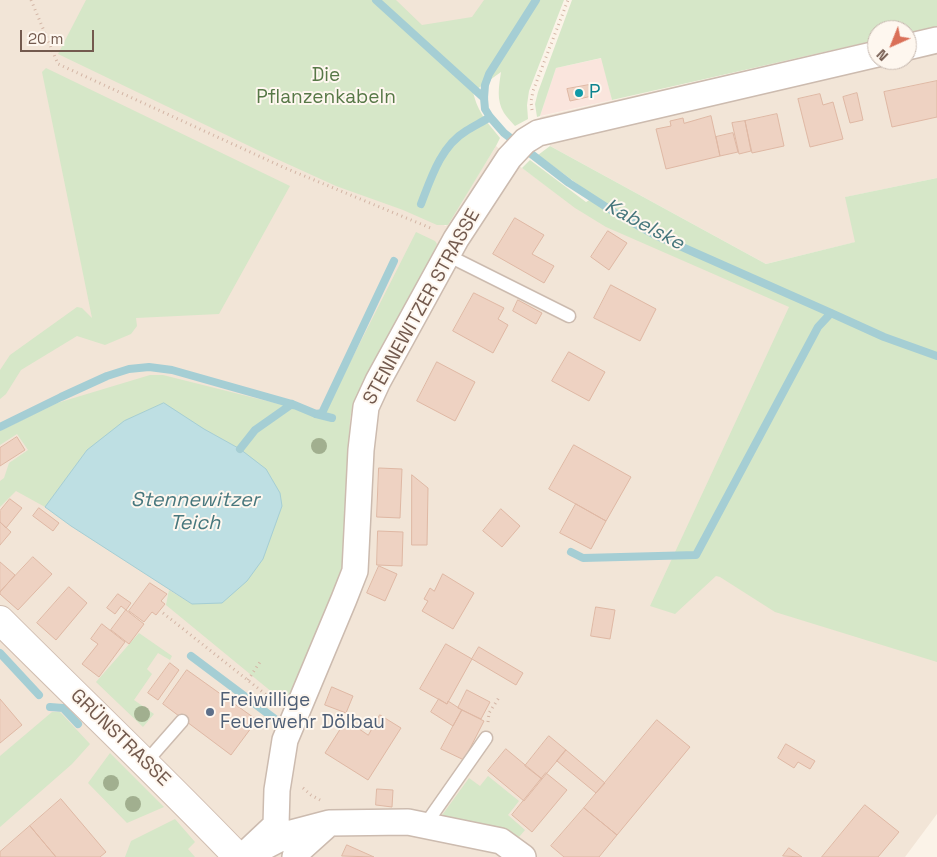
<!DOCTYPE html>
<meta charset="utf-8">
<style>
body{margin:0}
#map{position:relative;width:937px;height:857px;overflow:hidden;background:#fbf3e8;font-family:"Space Grotesk",sans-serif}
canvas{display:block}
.north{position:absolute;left:867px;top:20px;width:50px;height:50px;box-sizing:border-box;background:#fef7ef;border:1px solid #c6b8af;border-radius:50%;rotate:224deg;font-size:14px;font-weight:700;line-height:20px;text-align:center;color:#735a4e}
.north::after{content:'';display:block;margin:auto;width:18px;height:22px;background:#da7058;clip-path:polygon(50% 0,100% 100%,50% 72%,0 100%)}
.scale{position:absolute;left:20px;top:30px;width:74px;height:22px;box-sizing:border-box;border:2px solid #735a4e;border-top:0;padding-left:6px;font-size:15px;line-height:18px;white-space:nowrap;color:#735a4e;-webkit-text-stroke:4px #fef7ef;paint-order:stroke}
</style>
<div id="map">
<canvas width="937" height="857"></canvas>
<div class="north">N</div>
<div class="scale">20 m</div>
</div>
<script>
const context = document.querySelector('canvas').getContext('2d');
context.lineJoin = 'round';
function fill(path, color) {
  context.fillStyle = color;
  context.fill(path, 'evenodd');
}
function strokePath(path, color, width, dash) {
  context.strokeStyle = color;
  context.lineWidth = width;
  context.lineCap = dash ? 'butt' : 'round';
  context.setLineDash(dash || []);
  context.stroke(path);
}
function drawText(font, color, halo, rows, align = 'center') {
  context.font = font + ' "Space Grotesk",sans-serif';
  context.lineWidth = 4;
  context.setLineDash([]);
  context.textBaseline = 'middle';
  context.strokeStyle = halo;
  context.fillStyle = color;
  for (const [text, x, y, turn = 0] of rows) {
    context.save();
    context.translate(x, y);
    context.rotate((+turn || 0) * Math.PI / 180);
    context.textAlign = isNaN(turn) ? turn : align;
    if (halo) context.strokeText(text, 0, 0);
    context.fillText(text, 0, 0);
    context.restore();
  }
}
const residential = new Path2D(`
 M0,0H525L465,97L406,209L446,226L496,146L522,168L576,207L818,319L937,660V814L905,857H0Z
 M937,26V178L846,197L856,242L766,264L550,146L540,117L877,40V60H907V33Z`);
const commercial = new Path2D(`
 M602,58L612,100L540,116L556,68Z`);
const green = new Path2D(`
 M86,0H396L422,25L472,17L484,0H564L529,91L527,105L528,119L515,126C511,122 507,117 504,113C496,100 499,86 501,72L473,92C478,113 487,122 500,138L496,146L448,225H437L403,210L336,186L270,156L58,54Z
 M572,0H937V26L907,33V30H877V40L612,100L601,58L556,68L540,116L537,117L535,104L538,92Z
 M46,68L290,186L219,314L136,318L137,326L131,334L105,345L77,336L21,370L6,394L0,399V370L10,355L77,307L82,308L92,318L42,72Z
 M550,146L766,264L855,242L845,197L937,178V662L775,612L720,577L716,576L675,614L650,606L789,307L606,227L575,208L522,168L530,160L586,202L595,197L538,155Z
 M416,232L435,241L437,244L429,262L368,373L352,409L350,419L345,553L342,567L332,597L291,695L287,699H282L278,697L166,605L169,590L192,604L240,449L204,429L87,450L45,507L16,491L0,507V481L4,478L9,463L28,450L17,434L0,445V431L57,403L150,375H163L283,405L322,418Z
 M139,633L172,656L170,660L158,653L147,669L152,674L134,700L154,714L143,727L96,682Z
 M52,712H60L90,744L72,764L0,827V756Z
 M110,753L164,807L127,823L88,783Z
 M488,776L519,801L508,815L525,830L519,837L508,831L440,818L469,778L480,786Z
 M175,819L195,842L188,849L195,857H125L131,841Z`);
const water = new Path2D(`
 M164,403L204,429L240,449L266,469L280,493L282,506L263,559L247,581L222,603L192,604L71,526L45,507L87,450L124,421Z`);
const stream = new Path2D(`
 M376,0L484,98
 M536,0L489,74L485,85L484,98L485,109L490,117L504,133L569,183L617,214L655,235L831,313L884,337L937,356
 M421,204C431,178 441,146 466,131C474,126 482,122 490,117
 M316,414L322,413L394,261
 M0,427L61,397L107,376L129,369L149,367L172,370L292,404L316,414L332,418
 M240,449L255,430L292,404L293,405
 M571,552L583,558L696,555L818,327L831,313
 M0,653L39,695
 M191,656L275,719
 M50,707L63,708L78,724`);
const building = new Path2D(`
 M937,81V117L892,127L884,92Z
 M589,85L592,96L570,101L567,89Z
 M857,93L863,120L850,123L843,97Z
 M820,94L823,105L833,102L843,139L810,147L798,99Z
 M777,114L784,146L752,153L745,121Z
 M711,116L720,156L666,169L656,129L671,126L670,121L683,118L684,123Z
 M745,121L751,151L739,154L732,123Z
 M733,133L738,152L720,156L716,137Z
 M515,218L544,235L532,254L554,266L544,283L493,254Z
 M608,231L627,243L609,270L591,257Z
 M611,285L656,309L640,341L594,318Z
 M474,293L504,308L498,319L508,325L493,353L453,331Z
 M518,300L542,313L536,324L513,311Z
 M569,352L605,372L589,401L552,381Z
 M437,362L475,382L455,421L417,401Z
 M17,437L25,450L0,466V448Z
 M574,445L631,477L606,521L549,489Z
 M379,468L402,469L400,518L377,517Z
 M412,475L428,488L427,545H412Z
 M10,499L22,508L6,528L0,522V511Z
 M576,504L606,521L591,549L560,533Z
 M39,508L59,523L53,531L33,516Z
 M501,509L520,526L502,547L483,531Z
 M0,522L11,532L0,545Z
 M378,531L403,532L402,566L377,565Z
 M33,557L52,574L18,610L0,594V592Z
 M0,562L15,575L0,592Z
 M379,566L397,574L385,601L367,593Z
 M443,574L474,593L453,629L422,611L428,601L424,599L430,588L434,591Z
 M150,583L167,594L161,601L165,604L156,615L152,612L144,622L129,611Z
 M69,587L87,603L56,640L37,623Z
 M118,594L131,603L126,610L121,606L115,614L107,608Z
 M596,607L615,610L610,639L591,636Z
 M126,610L144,624L129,644L111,630Z
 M102,624L125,642L99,677L82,664L98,644L91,639Z
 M446,644L472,659L447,704L420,689Z
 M479,647L523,673L516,685L472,659Z
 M170,663L179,670L158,700L148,693Z
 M187,670L257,720L231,755L163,704Z
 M332,687L353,696L346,713L325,705Z
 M467,690L490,702L481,719L458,708Z
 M0,699L22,725L0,743Z
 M439,699L447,704L448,701L462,710L453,726L431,712Z
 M462,710L484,721L464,760L441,749Z
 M380,715L401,728L368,780L325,753L346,720L368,735Z
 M657,720L690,747L617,835L584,808Z
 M549,736L566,750L542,779L525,766Z
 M786,744L815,761L810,769L798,762L794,768L778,758Z
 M506,749L542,779L524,801L488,771Z
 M566,750L605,783L596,793L557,761Z
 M546,773L567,790L532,832L512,815Z
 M377,789L393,790L392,807L376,805Z
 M61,799L106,852L100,857H56L30,826Z
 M865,805L899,832L878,857H822Z
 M584,808L617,835L599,857H564L551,846Z
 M30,826L56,857H0V852Z
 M347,845L374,857L342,856Z
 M789,848L802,857L783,856Z`);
const path = new Path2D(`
 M31,0L58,64L285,168L433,229
 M532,110L531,102L533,91L568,0
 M163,613L274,701
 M248,680L260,662
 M488,722L489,713L500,696
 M303,788L311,795L320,800`);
const lane = new Path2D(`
 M447,255L569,316
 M146,762L182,721
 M425,825L486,738`);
const street = new Path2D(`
 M907,47L937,40
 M262,848L291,833L329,823L408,822L501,841L523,857
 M242,857L276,825L277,790L285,740L344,599L355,571L361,450L366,407L378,381L456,239L509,158L525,141L538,133L877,54
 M295,857L296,853L326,826`);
const secondary = new Path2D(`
 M0,620C79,699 160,776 238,857`);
const trees = [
 [319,446],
 [142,714],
 [111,783],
 [133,804]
];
const markers = [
 [579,93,5,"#0f9aa8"],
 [210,712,5,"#5c6f8a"]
];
const parkNames = [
 ["Die",326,76],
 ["Pflanzenkabeln",326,98]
];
const cultureNames = [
 ["P",589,93]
];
const streetNames = [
 ["STENNEWITZER STRASSE",422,307,-61],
 ["GRÜNSTRASSE",120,738,44]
];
const serviceNames = [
 ["Freiwillige",220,701],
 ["Feuerwehr Dölbau",220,723]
];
const waterNames = [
 ["Kabelske",644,225,28],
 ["Stennewitzer",195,501],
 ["Teich",195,524]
];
fill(residential, '#f2e5d7');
fill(commercial, '#fae5dd');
fill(green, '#d6e7c8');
fill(water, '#bedfe3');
strokePath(water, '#a5ced4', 1);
strokePath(stream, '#a5ced4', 8);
fill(building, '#eed2c2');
strokePath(building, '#dfb8a4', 1);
strokePath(lane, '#ccbbaf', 15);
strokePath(street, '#ccbbaf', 28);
strokePath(secondary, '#d0bdb0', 30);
strokePath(path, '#d3b5a5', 3, [1, 4]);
strokePath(lane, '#fff', 12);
strokePath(street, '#fff', 25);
strokePath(secondary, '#fff', 28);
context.fillStyle = '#a1af8f';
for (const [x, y] of trees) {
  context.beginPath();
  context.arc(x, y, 8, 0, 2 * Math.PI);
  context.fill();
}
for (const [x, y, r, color] of markers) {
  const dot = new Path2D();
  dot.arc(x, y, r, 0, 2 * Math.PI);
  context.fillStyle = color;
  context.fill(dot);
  strokePath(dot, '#fef7ef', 2);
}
drawText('19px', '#577847', '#fef7ef', parkNames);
drawText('19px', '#0d838f', '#fef7ef', cultureNames, 'left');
drawText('19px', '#735a4e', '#fef7ef', streetNames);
drawText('19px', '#4e5e75', '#fef7ef', serviceNames, 'left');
drawText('italic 20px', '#47777d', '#fef7ef', waterNames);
</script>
